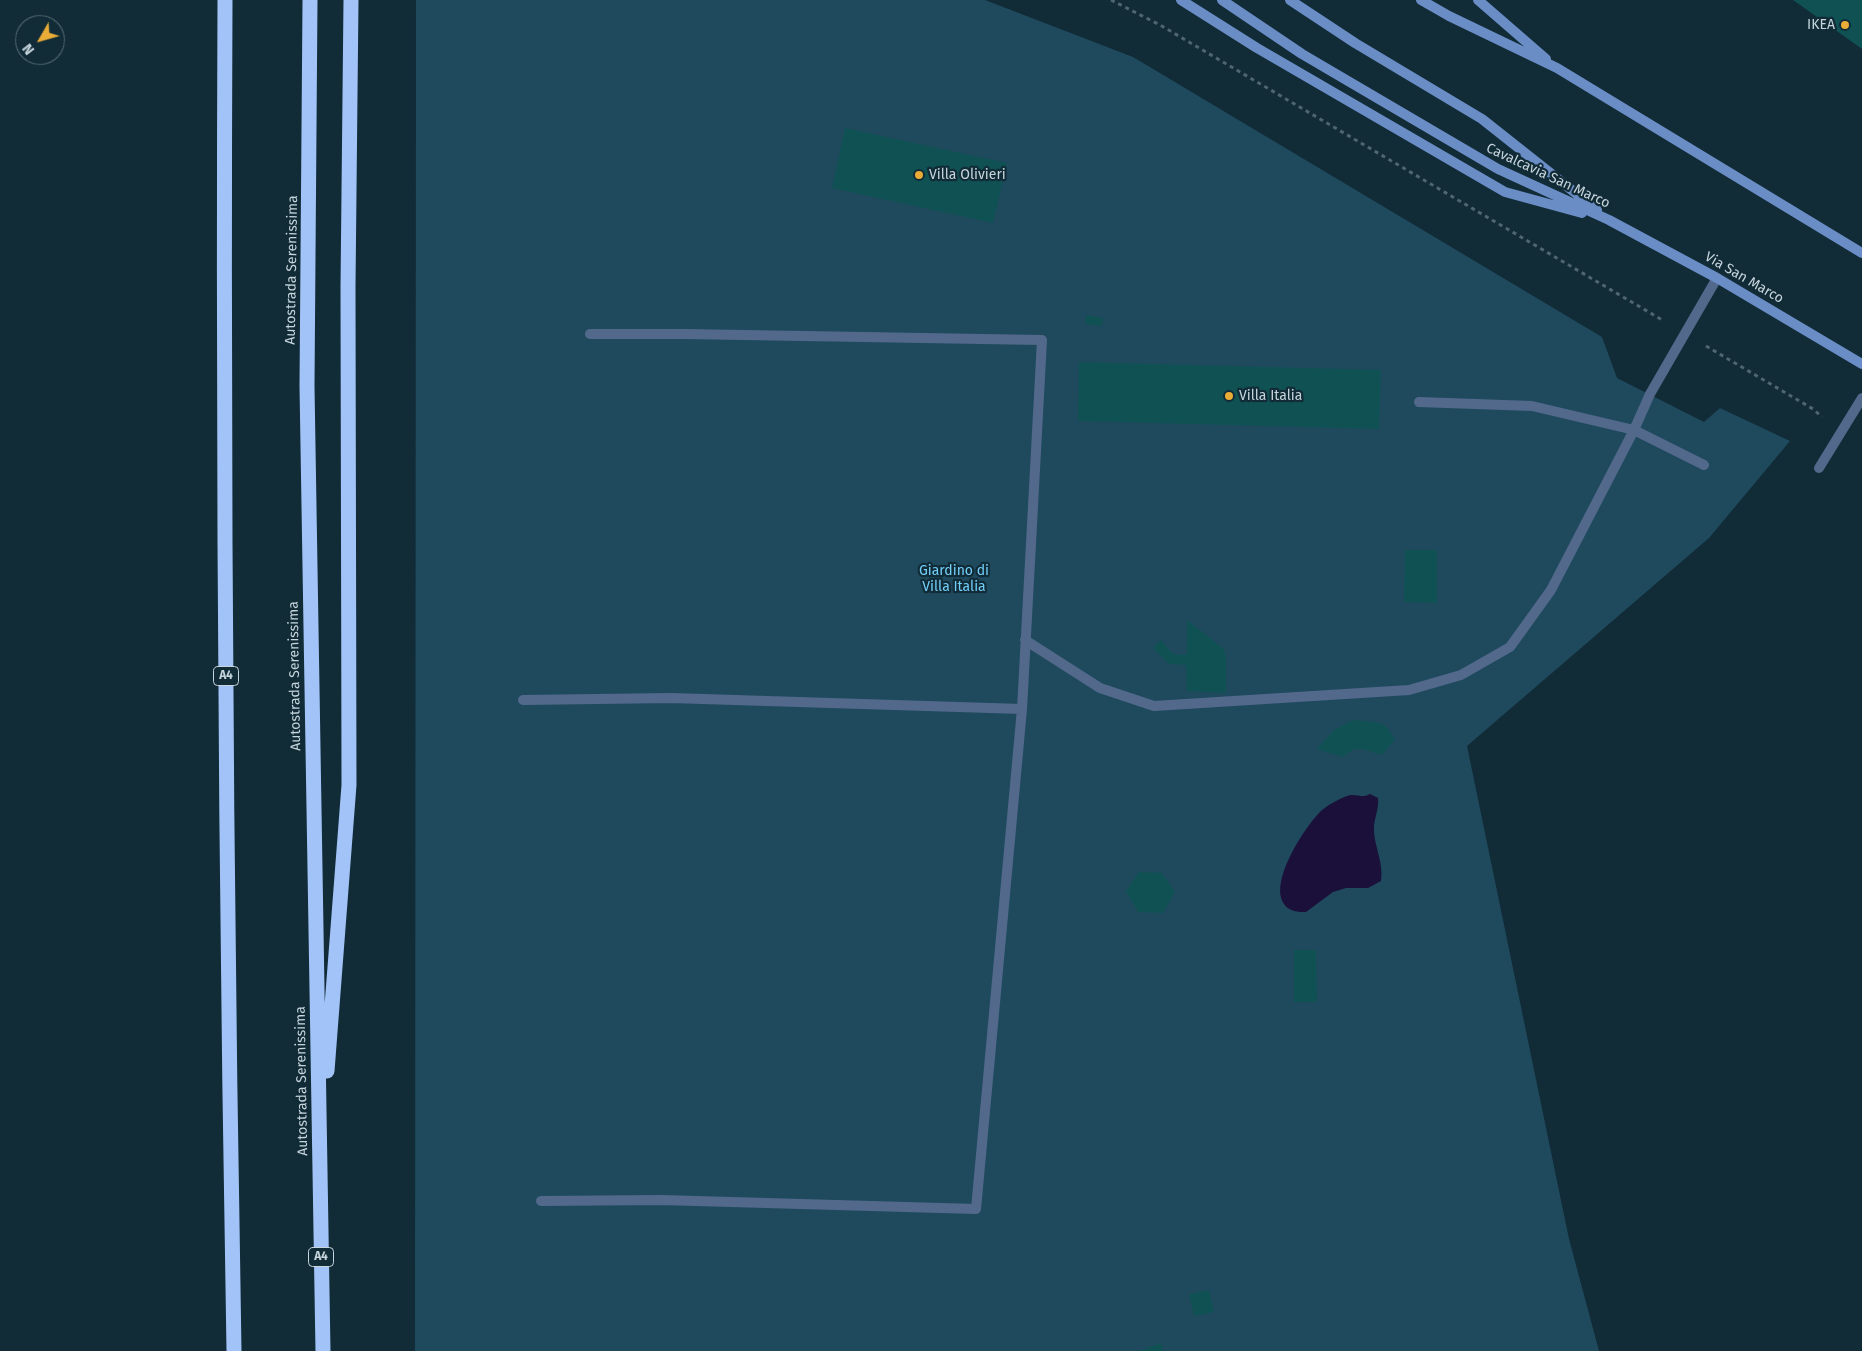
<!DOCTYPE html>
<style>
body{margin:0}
#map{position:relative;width:1862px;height:1351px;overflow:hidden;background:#112b37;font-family:"Fira Sans",sans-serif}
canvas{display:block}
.north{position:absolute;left:15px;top:15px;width:50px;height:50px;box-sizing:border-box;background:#112b37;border:1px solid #596f79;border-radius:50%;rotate:232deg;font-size:14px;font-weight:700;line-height:20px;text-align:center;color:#c6d5dc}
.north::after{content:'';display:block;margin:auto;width:18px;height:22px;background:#e8ac37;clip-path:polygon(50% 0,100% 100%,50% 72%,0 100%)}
</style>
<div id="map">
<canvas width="1862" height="1351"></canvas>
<div class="north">N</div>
</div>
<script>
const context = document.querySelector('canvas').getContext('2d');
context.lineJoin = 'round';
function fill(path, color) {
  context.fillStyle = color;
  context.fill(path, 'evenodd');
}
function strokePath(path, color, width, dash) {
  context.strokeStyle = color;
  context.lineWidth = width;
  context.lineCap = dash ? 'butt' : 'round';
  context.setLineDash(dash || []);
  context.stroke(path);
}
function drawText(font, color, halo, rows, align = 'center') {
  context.font = font + ' "Fira Sans",sans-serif';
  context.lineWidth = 4.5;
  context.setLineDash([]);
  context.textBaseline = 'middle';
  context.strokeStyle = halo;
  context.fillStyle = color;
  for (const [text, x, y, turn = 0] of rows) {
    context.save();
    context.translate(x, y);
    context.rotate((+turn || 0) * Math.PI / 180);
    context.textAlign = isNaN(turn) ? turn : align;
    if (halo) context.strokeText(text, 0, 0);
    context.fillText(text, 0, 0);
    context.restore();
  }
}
const green = new Path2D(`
 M416,0H985L1133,57L1602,337L1617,378L1704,422L1720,408L1790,441L1709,538L1467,746L1569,1239L1599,1351H415Z`);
const water = new Path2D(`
 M1370,794L1378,798C1379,808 1375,816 1374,826C1373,845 1384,861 1381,881L1368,888H1346L1333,892L1306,912C1302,912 1298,912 1294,911C1257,898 1305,826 1321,811C1326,806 1345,795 1352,795C1360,795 1362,798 1370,794Z`);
const building = new Path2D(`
 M1793,0H1862V49Z
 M845,128L1007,163L993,223L832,188Z
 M1086,315L1103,318L1102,326L1085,324Z
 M1079,362L1381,370L1379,429L1078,421Z
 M1405,550H1437V603L1404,602Z
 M1187,620L1224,649L1226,657V693L1187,691L1186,665L1169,664L1153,648L1161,640L1173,654L1187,655Z
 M1353,720L1374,722L1385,725L1395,739L1382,755L1363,749H1354L1343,757L1317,749L1334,730Z
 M1139,872L1162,873L1175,892L1163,913L1138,912L1126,891Z
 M1294,950H1316L1317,1002H1294Z
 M1209,1290L1214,1312L1194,1316L1189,1294Z
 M1161,1343L1163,1351H1140Z`);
const path = new Path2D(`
 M1111,0L1160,25L1664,321
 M1706,346L1813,409L1822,417`);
const lane = new Path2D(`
 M1419,402L1532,406L1634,430L1704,465
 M1819,468L1862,398
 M1025,640L1100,688L1154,706L1409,690L1461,675L1510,647L1551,590L1634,430L1650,394L1717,278
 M523,700L671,698L1022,709
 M541,1201L661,1200L976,1209L1022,709L1042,340L684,334H590`);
const secondary = new Path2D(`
 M1181,0L1257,48L1505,192L1582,213
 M1222,0L1302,54L1498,169L1609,220L1717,278L1862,364
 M1290,0L1355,43L1482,119L1597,210
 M1421,0L1449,16L1557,68L1862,253
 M1478,0L1546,59`);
const highway = new Path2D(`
 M225,0C223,450 226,901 234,1351
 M310,0L307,386L323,1351
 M327,1071L349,785L348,287L351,0`);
const markers = [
 [1845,25,5,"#e8ac37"],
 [919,175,5,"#e8ac37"],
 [1229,396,5,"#e8ac37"]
];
const shields = [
 [226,676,25],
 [321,1257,25]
];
const shieldNames = [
 ["A4",226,676],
 ["A4",321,1257]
];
const poiNames = [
 ["IKEA",1835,25,"right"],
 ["Villa Olivieri",929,175],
 ["Villa Italia",1239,396]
];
const streetNames = [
 ["Cavalcavia San Marco",1548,176,25],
 ["Autostrada Serenissima",292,270,-89],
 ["Via San Marco",1744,278,30],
 ["Autostrada Serenissima",295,676,-91],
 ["Autostrada Serenissima",302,1081,-91]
];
const parkNames = [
 ["Giardino di",954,571],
 ["Villa Italia",954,587]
];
fill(green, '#1f4a5e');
fill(water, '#1a103a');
fill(building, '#105154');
strokePath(path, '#4f656f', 3, [4, 4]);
strokePath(lane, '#53698c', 10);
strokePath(secondary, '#6a8dc5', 10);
strokePath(highway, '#a2c3f7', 15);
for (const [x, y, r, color] of markers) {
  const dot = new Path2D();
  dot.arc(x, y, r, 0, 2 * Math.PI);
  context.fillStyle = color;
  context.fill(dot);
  strokePath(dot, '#112b37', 2);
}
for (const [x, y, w] of shields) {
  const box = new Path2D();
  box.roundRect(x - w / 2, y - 9.5, w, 19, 4);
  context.fillStyle = '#112b37';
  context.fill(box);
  strokePath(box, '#c6d5dc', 1);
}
drawText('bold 12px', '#c6d5dc', null, shieldNames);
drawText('14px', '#c6d5dc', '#112b37', poiNames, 'left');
drawText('14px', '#c6d5dc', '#112b37', streetNames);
drawText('14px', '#72cffa', '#112b37', parkNames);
</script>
